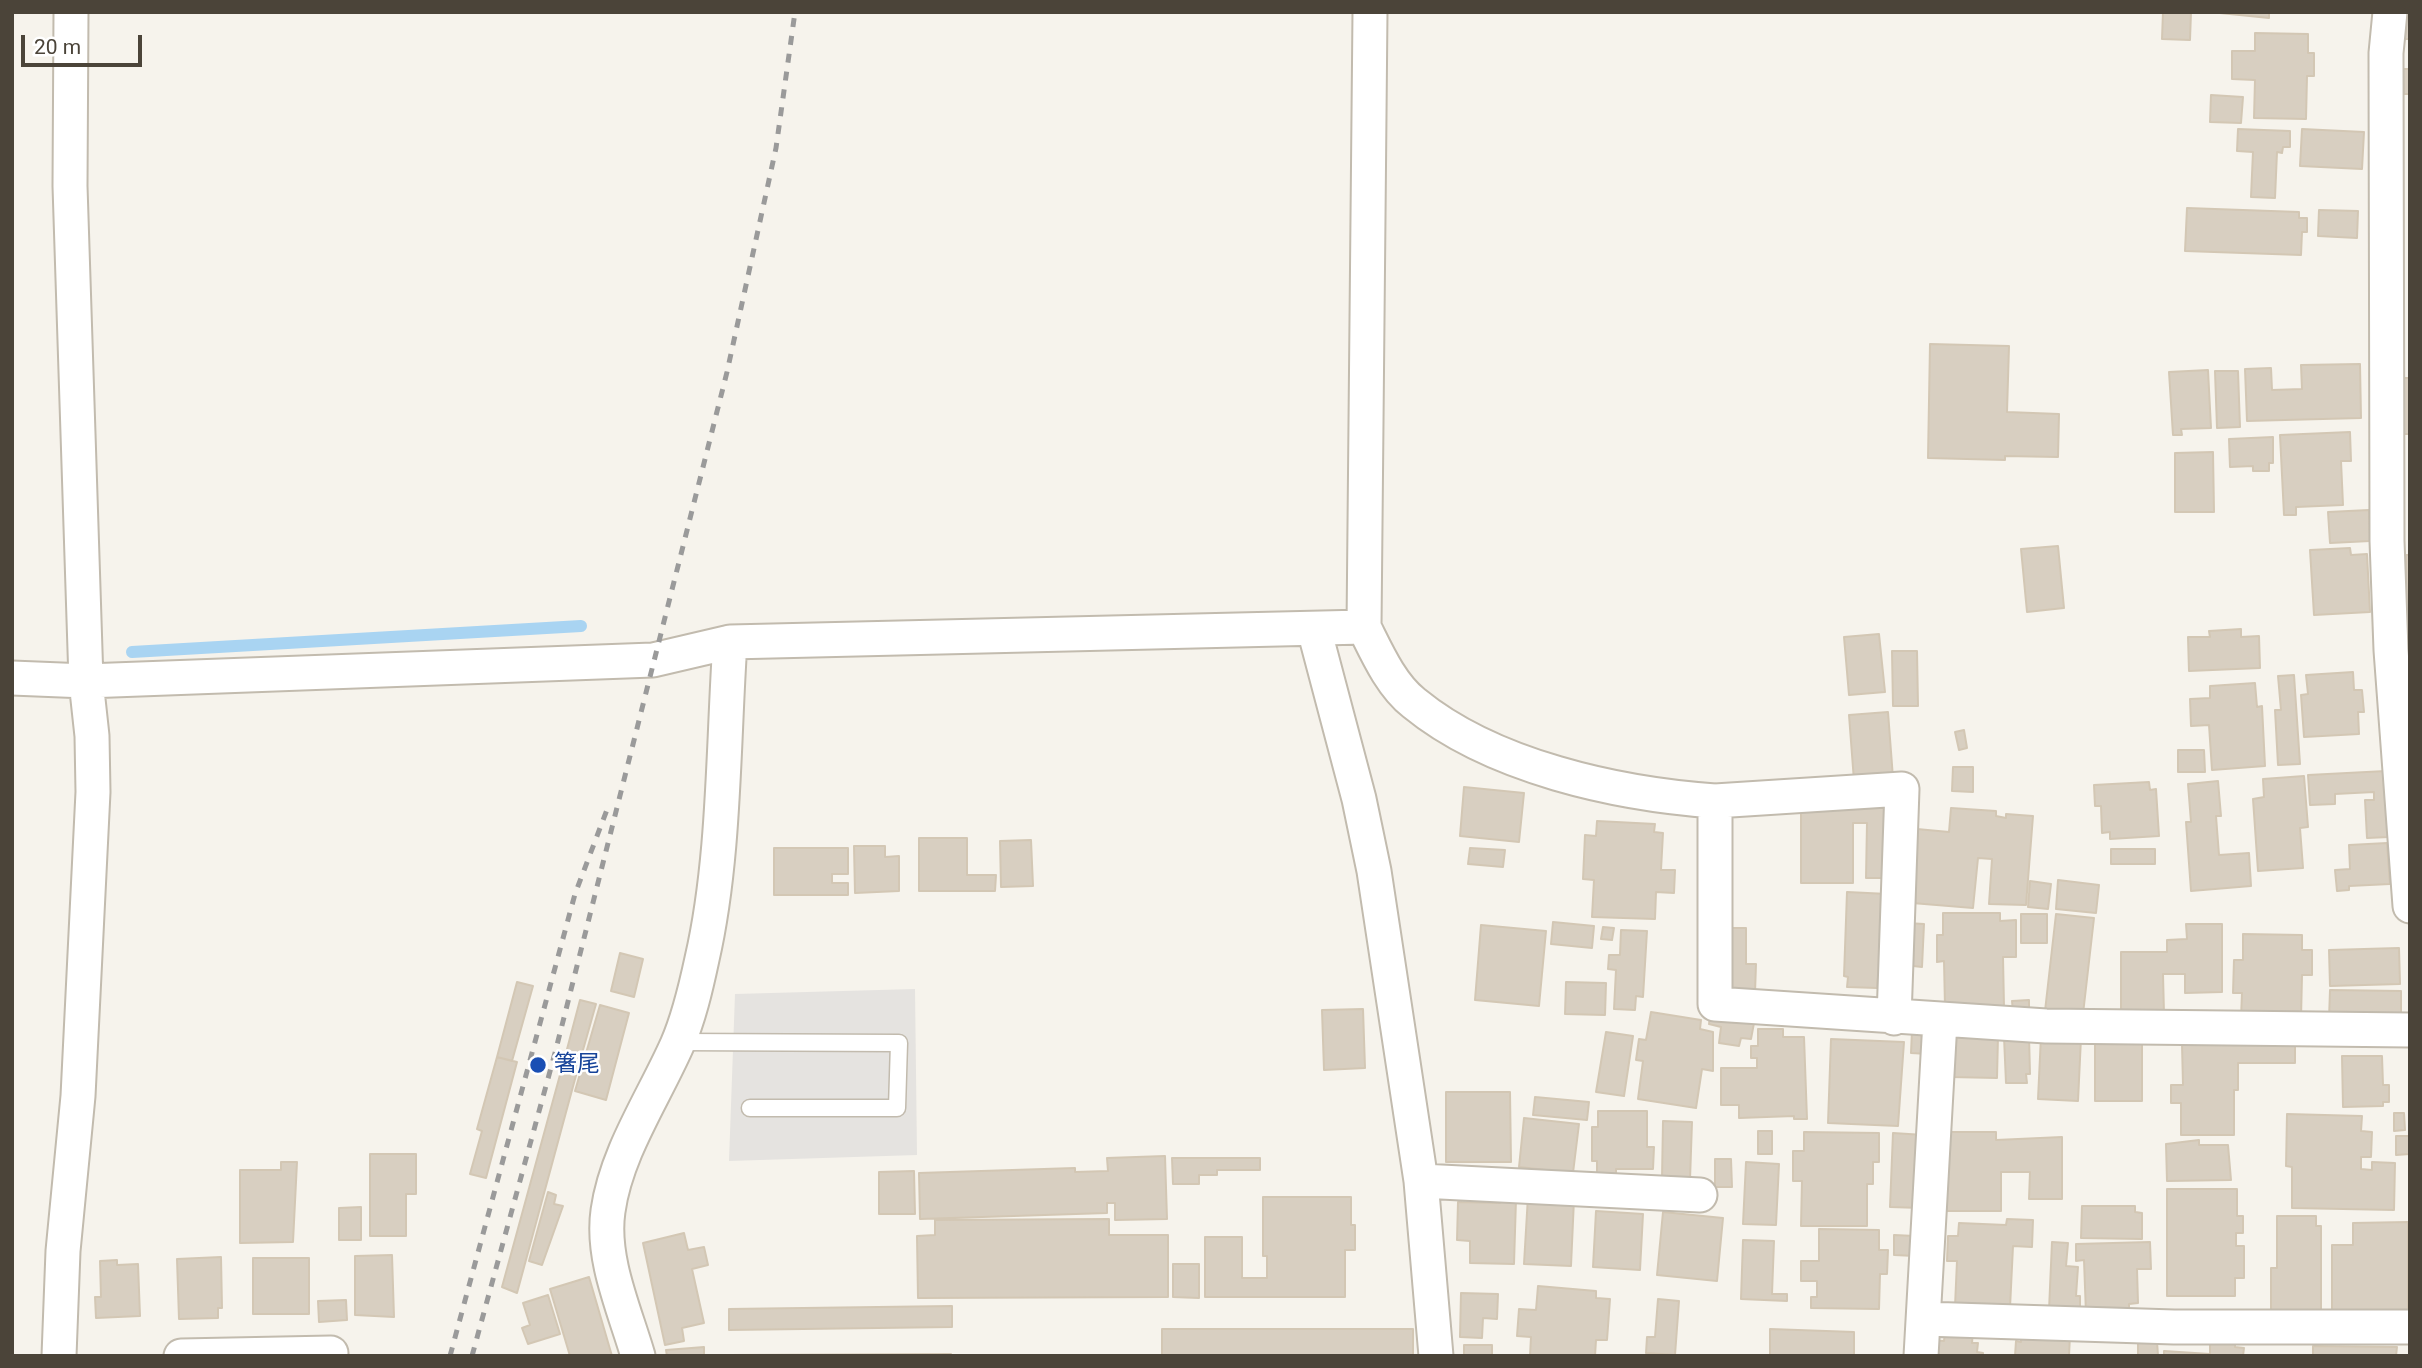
<!DOCTYPE html>
<meta charset="utf-8">
<style>
body{margin:0}
#map{position:relative;width:2422px;height:1368px;overflow:hidden;background:#f6f3ec;font-family:Roboto,sans-serif}
canvas{display:block}
.frame{position:absolute;inset:0;border:14px solid #4b4439;pointer-events:none}
.scale{position:absolute;left:21px;top:35px;width:121px;height:32px;box-sizing:border-box;border:4px solid #4b4439;border-top:0;padding-left:9px;font-size:21px;line-height:24px;white-space:nowrap;color:#4b4439;-webkit-text-stroke:5px #fff;paint-order:stroke}
</style>
<div id="map">
<canvas width="2422" height="1368"></canvas>
<div class="frame"></div>
<div class="scale">20 m</div>
</div>
<script>
const context = document.querySelector('canvas').getContext('2d');
context.lineJoin = 'round';
function fill(path, color) {
  context.fillStyle = color;
  context.fill(path, 'evenodd');
}
function strokePath(path, color, width, dash) {
  context.strokeStyle = color;
  context.lineWidth = width;
  context.lineCap = dash ? 'butt' : 'round';
  context.setLineDash(dash || []);
  context.stroke(path);
}
function drawText(font, color, halo, rows, align = 'center') {
  context.font = font + ' Roboto,"Noto Sans JP",sans-serif';
  context.lineWidth = 5;
  context.setLineDash([]);
  context.textBaseline = 'middle';
  context.strokeStyle = halo;
  context.fillStyle = color;
  for (const [text, x, y, turn = 0] of rows) {
    context.save();
    context.translate(x, y);
    context.rotate((+turn || 0) * Math.PI / 180);
    context.textAlign = isNaN(turn) ? turn : align;
    if (halo) context.strokeText(text, 0, 0);
    context.fillText(text, 0, 0);
    context.restore();
  }
}
const parking = new Path2D(`
 M915,989L917,1155L729,1161L735,994Z`);
const stream = new Path2D(`
 M132,652L581,626`);
const building = new Path2D(`
 M2163,12H2191L2190,40L2162,39Z
 M2210,12H2269V18Z
 M2407,12H2410V39H2405Z
 M2255,33L2308,34V53H2314V76H2307L2306,119L2254,118L2255,80L2232,79V51H2255Z
 M2403,69H2410V94H2404Z
 M2211,95L2243,97L2241,123L2210,122Z
 M2238,129L2290,131V147H2283L2282,153L2277,152L2275,198L2251,197L2253,152L2237,151Z
 M2302,129L2364,132L2362,169L2300,166Z
 M2187,208L2299,212V218H2307V232H2302L2301,255L2185,251Z
 M2319,210L2358,211L2357,238L2318,236Z
 M1930,344L2009,346L2007,412L2059,414L2058,457L2005,456V460L1928,458Z
 M2360,364L2361,418L2247,421L2245,369L2271,368L2272,390L2302,389L2301,365Z
 M2208,370L2211,428L2181,429L2182,435H2173L2169,372Z
 M2215,371H2238L2240,427L2217,428Z
 M2400,378H2410V434H2404Z
 M2350,432L2351,461H2341L2343,505L2296,507V515H2284L2280,435Z
 M2273,437V463H2269V471H2253V466L2230,467L2229,439Z
 M2213,452L2214,512H2175V453Z
 M2369,510L2370,541L2330,543L2328,512Z
 M2058,546L2064,608L2027,612L2021,549Z
 M2350,548L2351,555L2367,554L2370,612L2314,615L2310,550Z
 M2406,555H2410V615H2407Z
 M2241,629V637L2259,636L2260,668L2189,671L2188,637H2210L2209,631Z
 M1879,634L1885,692L1849,695L1844,637Z
 M1892,651H1917L1918,706H1893Z
 M2353,672L2354,690H2362L2364,712H2358L2359,734L2304,737L2301,695L2308,694L2306,675Z
 M2294,675L2300,764L2278,765L2275,710H2281L2278,676Z
 M2255,683L2257,707L2262,706L2265,766L2212,770L2209,725L2191,726L2190,699L2210,698V686Z
 M1888,712L1893,778L1854,781L1849,715Z
 M1964,730L1967,748L1959,750L1955,732Z
 M2178,750H2204L2205,772H2178Z
 M1953,767H1973V792L1952,791Z
 M2386,771L2389,837L2367,838L2365,800H2374V792L2335,794V804L2310,805L2308,775Z
 M2304,776L2308,827L2300,828L2303,868L2258,871L2253,799L2264,797L2263,779Z
 M2218,781L2221,816H2216L2219,855L2249,853L2251,886L2191,891L2186,822H2191L2188,784Z
 M2149,782L2150,790L2156,789L2159,836L2110,839V832L2102,833L2101,806H2095L2094,785Z
 M1464,787L1524,793L1519,842L1460,836Z
 M1801,802H1893L1889,878H1866L1867,823H1853V883H1801Z
 M1951,808L1996,811V816L2006,818V814L2033,816L2026,905L1989,904L1992,859L1978,858L1973,908L1912,903L1917,829L1949,832Z
 M1597,821L1655,824L1654,832L1663,833L1661,870H1675L1674,893L1656,892L1655,919L1592,917L1594,880L1583,879L1585,835L1596,836Z
 M919,838H967V875H996L995,891H919Z
 M1031,840L1033,886L1001,887L1000,841Z
 M2387,843L2390,884L2349,886V890L2337,891L2335,870L2350,869L2349,845Z
 M854,846H885V857L899,856V891L855,893Z
 M774,848H848V874H832V883H848V895H774Z
 M1470,848L1505,850L1503,867L1468,864Z
 M2111,849H2155V864H2111Z
 M2058,880L2099,885L2096,913L2056,909Z
 M2030,881L2051,884L2048,909L2028,907Z
 M1847,892L1888,894L1885,977L1878,976L1877,988L1847,987L1848,977L1844,976Z
 M1943,913H2000V921L2016,920V957H2003L2004,1007H1945L1944,961L1937,962V935H1943Z
 M2021,914H2047V943H2021Z
 M2056,914L2094,918L2083,1014L2045,1011Z
 M1553,922L1594,926L1592,948L1551,944Z
 M1906,923L1924,924L1922,967L1904,965Z
 M2186,924H2222V992L2185,993V974H2163L2164,1014H2121V952H2167V940L2187,939Z
 M1481,925L1546,931L1539,1006L1475,1000Z
 M1603,927L1614,928L1612,940L1601,939Z
 M1725,928H1746V964H1756L1755,993H1725Z
 M1621,930L1647,931L1643,997L1636,996L1635,1010L1614,1009L1616,970L1608,969L1609,955H1620Z
 M2243,934L2302,935V950H2312V975H2302L2301,1019L2241,1018L2242,993H2233L2234,960H2243Z
 M2399,948L2400,984L2330,986L2329,950Z
 M620,953L643,959L634,997L611,991Z
 M517,982L533,986L512,1061L497,1057Z
 M1566,982L1606,983L1605,1015L1565,1014Z
 M2330,990L2401,991V1019H2329Z
 M580,1000L596,1004L581,1057L566,1053Z
 M2029,1000V1011L2013,1012L2012,1001Z
 M600,1005L629,1013L606,1100L575,1091Z
 M1363,1009L1365,1068L1324,1070L1322,1010Z
 M1651,1012L1701,1020L1700,1029L1713,1032V1071L1702,1069L1696,1108L1638,1099L1643,1061L1636,1060L1639,1039L1646,1040Z
 M1710,1016L1754,1023L1751,1039L1741,1038L1739,1046L1719,1043L1721,1027L1709,1024Z
 M1758,1029H1783V1037H1804L1807,1119H1794V1116L1739,1118V1105H1721V1068H1757V1058H1751V1046H1758Z
 M1912,1031L1930,1032L1928,1054L1911,1053Z
 M1606,1032L1633,1036L1624,1096L1596,1092Z
 M1951,1034L1998,1036L1997,1078L1950,1077Z
 M2029,1036L2030,1074H2026L2027,1083H2006L2004,1037Z
 M2041,1036L2081,1038L2078,1101L2038,1099Z
 M1831,1039L1904,1042L1898,1126L1828,1123Z
 M2142,1042V1101H2095V1043Z
 M2295,1043V1063H2238V1090H2234V1135H2181V1103H2171V1085H2183L2182,1044Z
 M566,1053L581,1057L517,1293L502,1287Z
 M2342,1056H2382L2383,1085H2389V1102H2383V1106L2343,1107Z
 M497,1057L517,1062L486,1178L470,1174L482,1131L477,1129Z
 M1446,1092H1510L1511,1162H1446Z
 M1535,1097L1589,1102L1587,1120L1533,1115Z
 M1598,1111H1647V1147H1654L1653,1169H1616V1175H1597V1161H1592V1127H1598Z
 M2394,1113H2404L2405,1130L2394,1131Z
 M2287,1114L2362,1116L2361,1131L2372,1132L2371,1157H2361V1169L2372,1170V1162L2395,1163L2394,1210L2292,1208V1167L2286,1166Z
 M1524,1118L1579,1124L1573,1173L1519,1167Z
 M1663,1121L1692,1122L1690,1180L1662,1179Z
 M1758,1131H1772V1154H1758Z
 M1804,1132L1879,1133V1162H1873V1184H1867V1226H1801L1802,1181H1793V1151H1804Z
 M1946,1132H1996V1140L2062,1137V1199H2029L2030,1172H2001V1211H1946Z
 M1893,1133L1924,1135L1921,1208L1890,1207Z
 M2396,1136H2409L2410,1154L2396,1155Z
 M2199,1140V1145H2228L2231,1180L2167,1181L2166,1144Z
 M370,1154H416V1194H406V1236H370Z
 M1165,1156L1167,1219L1115,1220V1203H1107V1213L920,1219L919,1173L1075,1168V1172L1108,1171L1107,1158Z
 M1172,1158H1260V1170H1217V1175H1199V1184H1173Z
 M1715,1159H1731L1732,1187H1715Z
 M281,1162H297L293,1242L240,1243V1170H281Z
 M1746,1162L1779,1164L1776,1225L1743,1224Z
 M914,1171L915,1214H879V1172Z
 M2167,1189H2237V1216H2243V1233H2236V1246H2244V1278H2235V1296H2167Z
 M548,1192L556,1195L554,1204L563,1206L542,1265L529,1261Z
 M1528,1196L1574,1199L1571,1266L1524,1264Z
 M1263,1197H1351V1225H1355V1250H1345V1297H1205V1237H1242V1278H1267V1256H1263Z
 M1500,1198L1516,1199L1514,1264L1470,1263V1241L1457,1240L1458,1202L1500,1203Z
 M2082,1206H2135V1212L2142,1213V1239L2081,1238Z
 M361,1207V1240H339V1208Z
 M1596,1211L1643,1214L1640,1270L1593,1267Z
 M1663,1212L1723,1218L1717,1281L1657,1275Z
 M2277,1216H2316V1226H2321V1311H2271V1268H2277Z
 M1109,1219V1235H1168V1297L918,1298L917,1236L935,1235V1220Z
 M2007,1219L2033,1220L2032,1247L2013,1246L2010,1308L1955,1306L1957,1261H1947L1948,1236H1958L1959,1223L2006,1225Z
 M2408,1222V1312H2332V1245H2353V1223Z
 M1819,1229L1879,1230V1250H1888L1887,1274H1880L1879,1309L1811,1308V1297H1817V1281H1801V1261H1819Z
 M684,1233L688,1250L704,1247L708,1265L692,1269L704,1323L682,1328L684,1341L665,1345L643,1243Z
 M1894,1235L1915,1236V1256L1894,1255Z
 M1743,1240L1774,1241L1772,1294H1787V1301L1741,1299Z
 M2052,1242L2068,1243L2066,1266L2078,1267L2076,1296H2080V1312L2049,1310Z
 M2150,1242L2151,1269H2137L2138,1303L2129,1304V1313L2086,1314L2084,1260L2076,1261V1244Z
 M392,1255L394,1317L355,1315V1256Z
 M221,1257L222,1308H218V1318L179,1319L177,1259Z
 M253,1258H309V1314H253Z
 M117,1260V1265L138,1264L140,1316L96,1318L95,1297H101L100,1261Z
 M1173,1264H1199V1298L1173,1297Z
 M589,1277L612,1356H570L550,1289Z
 M1538,1286L1596,1291V1298L1610,1299L1607,1340H1596L1595,1356H1530L1531,1337L1517,1336L1519,1309L1536,1310Z
 M1461,1293L1498,1294L1497,1319L1483,1318L1482,1338L1460,1337Z
 M548,1295L560,1334L528,1344L522,1328L530,1325L523,1303Z
 M1658,1299L1679,1301L1675,1355L1646,1353L1647,1337H1655Z
 M346,1300L347,1320L319,1322L318,1301Z
 M952,1306V1327L729,1330V1309Z
 M1162,1329H1413V1356H1162Z
 M1770,1329L1854,1332V1356H1770Z
 M1945,1331L1973,1332L1972,1343H1978L1977,1352L1983,1353V1356H1929L1930,1340L1944,1341Z
 M2022,1332L2070,1335L2069,1356H2015L2016,1341L2021,1342Z
 M2157,1341L2158,1356H2138V1342Z
 M2210,1342L2235,1343V1347L2244,1348L2243,1356H2164V1351L2210,1354Z
 M1464,1345H1492V1356H1464Z
 M2313,1346L2397,1347L2396,1356H2313Z
 M704,1347V1356H667L666,1350Z
 M951,1354V1356H728V1355Z`);
const lane = new Path2D(`
 M678,1042L899,1043L897,1108H750`);
const street = new Path2D(`
 M71,12L70,186L86,681L653,660L730,642L1364,627
 M1370,12L1364,627C1377,653 1391,685 1414,703C1492,767 1617,794 1715,801V1004L2046,1026L2410,1030
 M2390,12L2386,53L2387,541L2391,650L2410,906
 M1314,629L1359,799L1374,871L1421,1181L1436,1356
 M12,678L86,681L92,736L93,792L78,1096L63,1251L59,1356
 M1715,801L1902,789L1894,1018
 M1421,1181L1700,1195
 M1924,1319L2174,1327H2410
 M181,1356L331,1353
 M638,1356C625,1311 601,1259 608,1211C616,1153 653,1099 677,1045C689,1018 696,987 702,959C725,859 723,744 730,642
 M1921,1356L1940,1021`);
const rail = new Path2D(`
 M450,1356L575,894L608,807
 M472,1356L555,1053L727,372L776,148L795,12`);
const markers = [
 [538,1065,9,"#1a4fb4"]
];
const transitNames = [
 ["箸尾",554,1065]
];
fill(parking, '#e5e3e0');
strokePath(stream, '#a9d4f2', 12);
fill(building, '#d8cfc1');
strokePath(building, '#d3c7b4', 2);
strokePath(lane, '#c2bbae', 19);
strokePath(street, '#c2bbae', 37);
strokePath(lane, '#fff', 16);
strokePath(street, '#fff', 33);
strokePath(rail, '#9a9a9a', 5, [9, 9]);
for (const [x, y, r, color] of markers) {
  const dot = new Path2D();
  dot.arc(x, y, r, 0, 2 * Math.PI);
  context.fillStyle = color;
  context.fill(dot);
  strokePath(dot, '#fff', 2.5);
}
drawText('23px', '#164399', '#fff', transitNames, 'left');
</script>
